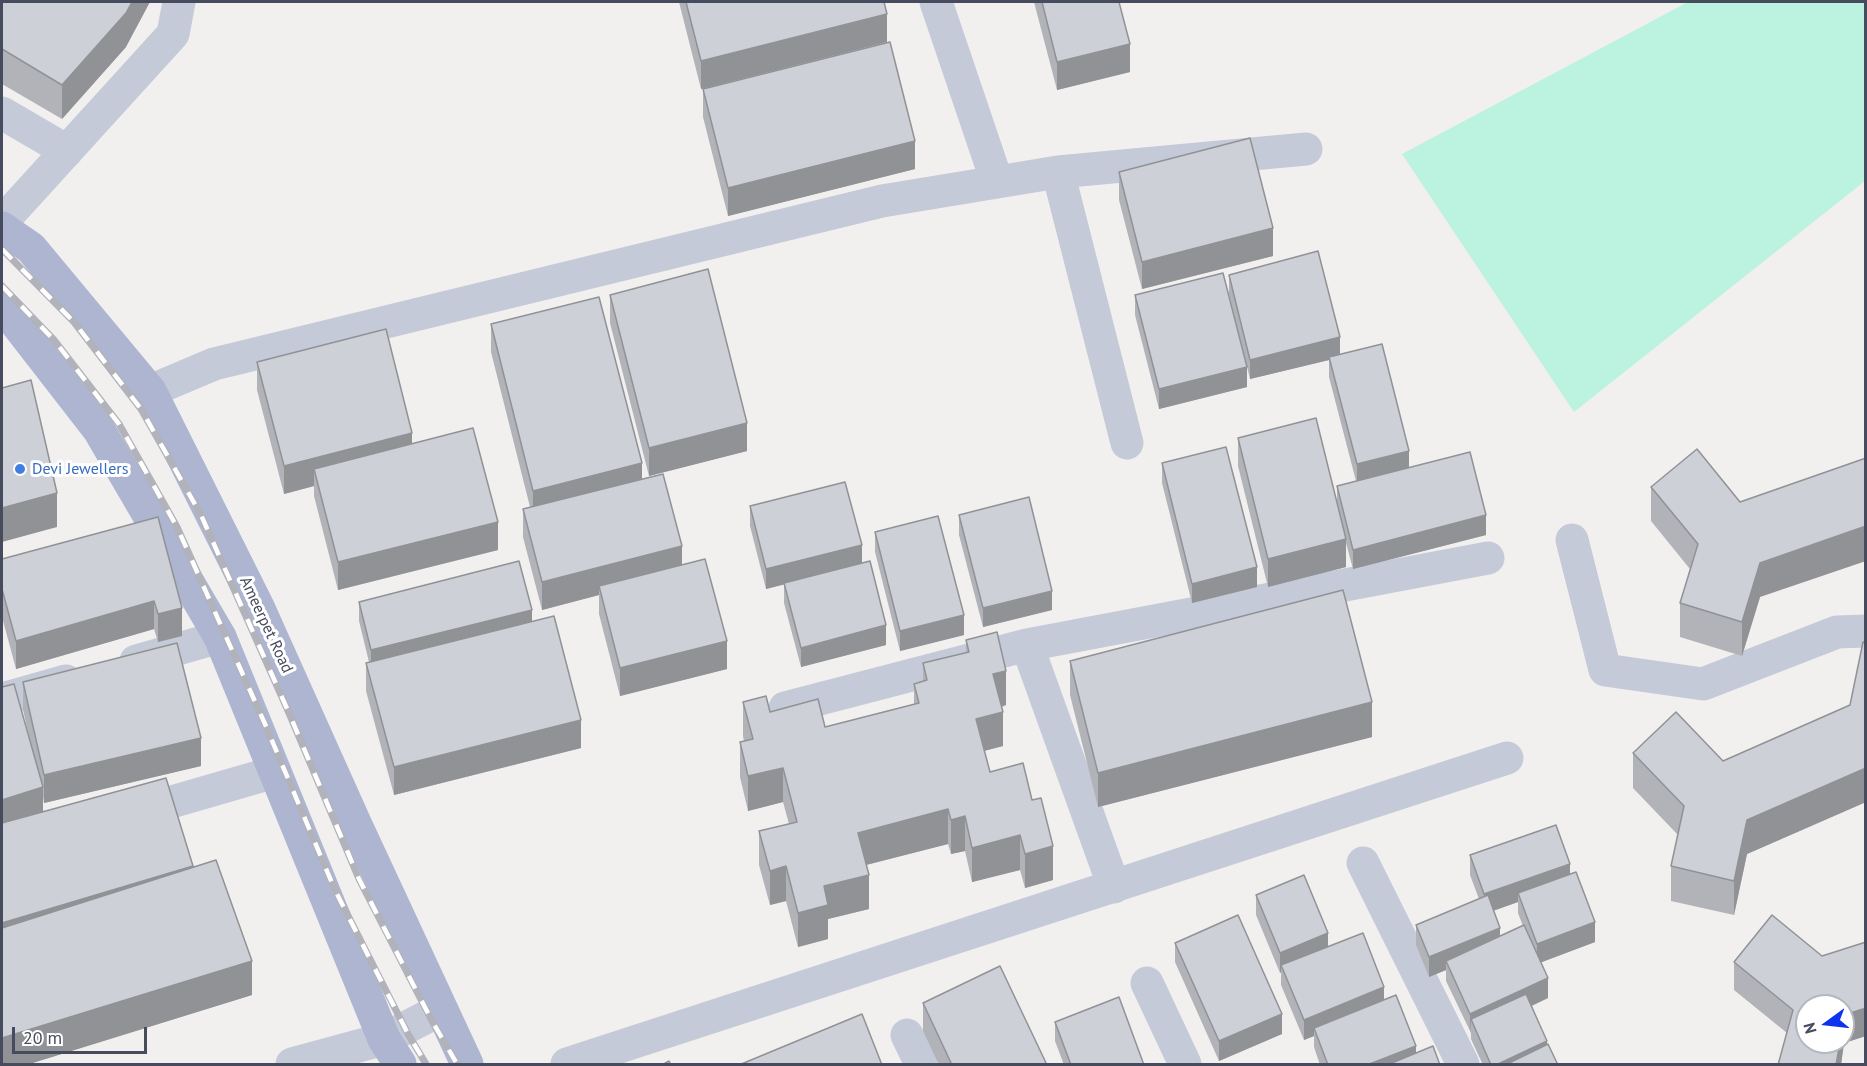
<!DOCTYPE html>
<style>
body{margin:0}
#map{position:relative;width:1867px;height:1066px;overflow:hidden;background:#f2f0ef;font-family:"PT Sans",sans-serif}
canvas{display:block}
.frame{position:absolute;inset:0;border:3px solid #464c5e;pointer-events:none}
.north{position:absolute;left:1795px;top:994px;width:60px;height:60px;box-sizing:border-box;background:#fff;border:2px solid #b5b7bf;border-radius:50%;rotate:255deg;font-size:16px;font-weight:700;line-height:24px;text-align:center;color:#464c5e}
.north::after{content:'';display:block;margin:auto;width:21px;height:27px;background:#0e32ed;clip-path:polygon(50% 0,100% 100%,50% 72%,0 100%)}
.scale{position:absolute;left:12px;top:1027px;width:135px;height:27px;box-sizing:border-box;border:3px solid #464c5e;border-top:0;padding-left:8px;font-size:18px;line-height:21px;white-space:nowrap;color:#464c5e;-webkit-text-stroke:4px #fff;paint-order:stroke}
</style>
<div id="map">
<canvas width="1867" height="1066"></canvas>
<div class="frame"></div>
<div class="north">N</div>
<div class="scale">20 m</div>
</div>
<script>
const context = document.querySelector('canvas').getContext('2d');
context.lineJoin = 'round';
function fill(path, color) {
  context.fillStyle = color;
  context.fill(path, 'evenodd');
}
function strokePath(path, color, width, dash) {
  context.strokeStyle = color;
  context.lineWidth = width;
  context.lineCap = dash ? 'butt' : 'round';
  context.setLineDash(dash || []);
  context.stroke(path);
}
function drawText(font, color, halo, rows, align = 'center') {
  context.font = font + ' "PT Sans",sans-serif';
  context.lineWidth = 6;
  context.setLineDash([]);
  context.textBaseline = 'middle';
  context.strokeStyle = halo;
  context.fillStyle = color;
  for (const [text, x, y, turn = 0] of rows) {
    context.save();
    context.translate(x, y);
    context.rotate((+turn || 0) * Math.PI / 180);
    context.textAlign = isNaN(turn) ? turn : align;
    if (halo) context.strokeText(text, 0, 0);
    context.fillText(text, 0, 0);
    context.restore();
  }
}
const green = new Path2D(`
 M1688,2H1865V181L1574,412L1402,154Z`);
const minor = new Path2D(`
 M936,2L997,182
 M2,113L67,151
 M1058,172L1127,443
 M2,222L173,34L179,2
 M150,391L214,364L882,201L1058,172L1306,149
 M1572,540L1605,670L1703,684L1837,632L1866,631
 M1027,645L1114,887
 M136,661L220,637
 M2,699L66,681
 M785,708L1027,645L1488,558
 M130,814L275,772
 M1363,863L1463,1064
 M1147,983L1185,1064
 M907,1035L921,1064
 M292,1064L384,1039L440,1010
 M567,1064L1507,758`);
const major = new Path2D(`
 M2,228L31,248L150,391L259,609L355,823L467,1064
 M2,305L99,430L220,637L384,1039L400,1064`);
const rail = new Path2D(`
 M2,249L74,322L141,409L201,515L289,713L359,879L432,1021L457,1064
 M2,286L54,340L119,424L177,527L265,724L335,890L408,1034L426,1064`);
const wall = new Path2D(`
 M2,2L126,47L62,119L2,84Z
 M679,2H884L887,42L701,89Z
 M1034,2H1119L1130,72L1057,90Z
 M703,89L915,169L728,216L703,117Z
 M1119,172L1273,256L1142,289L1119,200Z
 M1229,275L1340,355L1409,468L1486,535L1353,569L1346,543V567L1268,587L1238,466V438L1337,501V486L1356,481L1329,377V360L1250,379L1229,294Z
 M610,295L747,451L649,476L610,323Z
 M1135,295L1247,387L1159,409L1135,315Z
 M491,324L642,479L682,565L727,669L620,696L599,614V595L542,610L523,537V509L530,507L491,352Z
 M257,362L412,444L498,550L338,590L314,496V486L284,494L257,390Z
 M1162,463L1257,587L1192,603L1162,483Z
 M1651,487L1760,597L1742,656L1680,637V603L1690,569L1651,521Z
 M750,506L862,563L886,645L801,667L784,603V584L766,589L750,526Z
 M959,515L1052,610L983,627L959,535Z
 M875,532L964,635L900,651L875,552Z
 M2,559L182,608V636L158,642L154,629L16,669L2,617Z
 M359,602L532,621L581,748L394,795L366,691V663L369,662L359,621Z
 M966,640L1006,705L1002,707L1003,746L984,751L990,772L1053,880L1025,888L1020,870L972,882L965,851L951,854L948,844L866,865L869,909L828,919V939L798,947L786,901L770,905L759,865V831L789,824L783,802L748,811L740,777V742L744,741L743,736V702L770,712L825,727L914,704V684L923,681V663L966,653Z
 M1070,661L1372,737L1098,807L1070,695Z
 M23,682L201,766L44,803L43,797V811L193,867L252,995L26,1065H2L32,749L23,710Z
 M1633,753L1723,761L1866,802L1747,854L1734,915L1671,901V866L1678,835L1633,788Z
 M1470,855L1570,874L1595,942L1541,962L1548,998L1532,1006L1547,1045L1558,1065H1483L1471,1039V1033L1446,981V970L1429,977L1416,945V925L1479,899L1470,875ZM1518,902V913L1523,926L1500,936L1493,911Z
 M1256,895L1328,946L1384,1000L1416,1053L1440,1065H1320L1314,1047V1036L1304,1040L1281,985V972L1280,973L1256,915Z
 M1866,942V1036L1844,1043L1841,1065H1778L1787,1033L1734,990V962L1822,956Z
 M1175,943L1282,1034L1219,1061L1175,962Z
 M923,1003L1047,1065H939L923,1031Z
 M1055,1022L1144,1065H1064L1055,1041Z`);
const shadedWall = new Path2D(`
 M132,2H150L126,47L62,119V85Z
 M887,14V42L701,89V61Z
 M1130,44V72L1057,90V62Z
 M915,141V169L728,216V188Z
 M1273,228V256L1142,289V262Z
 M1340,337V357H1329V360L1250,379V360Z
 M1247,367V387L1159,409V389Z
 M747,423V451L649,476V448Z
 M412,433V461L314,469V486L284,494V466Z
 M1409,451V471L1357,484V464Z
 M642,463V491L533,519V491Z
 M57,493V527L2,542V508Z
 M1486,515V535L1353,569V550Z
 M498,522V550L338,590V562Z
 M1866,526V561L1760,597L1742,656V622L1760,563Z
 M1346,539V567L1268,587V559Z
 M862,545V565L766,589V569Z
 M682,546V573L599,586V595L542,610V582Z
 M1257,567V587L1192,603V584Z
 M1052,591V610L983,627V608Z
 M154,601V629L16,669V641Z
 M182,608V636L158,642V614Z
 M532,610V629L371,670V650Z
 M964,615V635L900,651V631Z
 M886,625V645L801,667V648Z
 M727,641V669L620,696V668Z
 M1006,671V705L993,709V674Z
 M1372,702V737L1098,807V773Z
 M1003,712V746L976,753V719Z
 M581,720V748L394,795V767Z
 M201,738V766L44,803V775Z
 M783,768V802L748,811V776Z
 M1866,768V802L1747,854L1734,915V881L1747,820Z
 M43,787V815L2,828V800Z
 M948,809V844L858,867V833Z
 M965,816V851L951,854V820Z
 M1020,835V870L972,882V848Z
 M1053,846V880L1025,888V854Z
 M1570,864V883L1518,893V902L1484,914V894Z
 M193,866V900L2,958V923Z
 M786,866V901L770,905V871Z
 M869,875V909L828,919V939L798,947V913L824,886Z
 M1595,922V942L1537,964V944Z
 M1500,928V948L1446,961V970L1429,977V957Z
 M1328,933V953L1281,965V972L1280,973V953Z
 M252,961V995L26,1065H2V1038Z
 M1548,978V998L1476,1031L1471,1019L1470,1034V1014Z
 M1384,987V1007L1314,1028V1036L1304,1040V1020Z
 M1866,1008V1036L1844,1043L1841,1065H1836L1840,1042H1843V1023L1844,1015Z
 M1282,1014V1034L1219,1061V1041Z
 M1547,1041V1061L1539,1065H1496Z
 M1416,1046V1065H1367Z`);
const building = new Path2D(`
 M2,2H132L126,13L62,85L2,49Z
 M686,2H884L887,14L701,61Z
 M1042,2H1119L1130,44L1057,62Z
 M890,42L915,141L728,188L703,89Z
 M1250,138L1273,228L1142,262L1119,172Z
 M1318,251L1340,337L1250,360L1229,275Z
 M708,269L747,423L649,448L610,295Z
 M1223,273L1247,367L1159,389L1135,295Z
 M599,297L642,463L533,491L491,324Z
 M386,329L412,433L284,466L257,362Z
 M1382,344L1409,451L1357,464L1329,357Z
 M31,380L57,493L2,508V388Z
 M1316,418L1346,539L1268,559L1238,438Z
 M473,428L498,522L338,562L314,469Z
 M1226,447L1257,567L1192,584L1162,463Z
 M1697,449L1740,502L1866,458V526L1760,563L1742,622L1680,603L1698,544L1651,487Z
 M1470,452L1486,515L1353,550L1337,486Z
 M663,474L682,546L542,582L523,509Z
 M845,482L862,545L766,569L750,506Z
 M1029,497L1052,591L983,608L959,515Z
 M938,516L964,615L900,631L875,532Z
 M158,517L182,608L158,614L154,601L16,641L2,589V559Z
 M705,559L727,641L620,668L599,586Z
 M519,561L532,610L371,650L359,602Z
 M870,561L886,625L801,648L784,583Z
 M1343,590L1372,702L1098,773L1070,661Z
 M554,616L581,720L394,767L366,663Z
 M997,632L1006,671L993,674L1003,712L976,719L990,772L1023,763L1032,800L1041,798L1053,846L1025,854L1020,835L972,848L965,816L951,820L948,809L858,833L869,875L824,886L828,905L798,913L786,866L770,871L759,831L797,822L783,768L748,776L740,742L753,739L743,702L766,696L770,712L818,699L825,727L919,703L914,684L927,680L923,663L969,652L966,640Z
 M1863,642L1866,643V768L1747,820L1734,881L1671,866L1684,806L1633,753L1676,712L1723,761L1850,705Z
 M177,643L201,738L44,775L23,682Z
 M14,684L43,787L2,800V687Z
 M166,778L193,866L2,923V823Z
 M1556,825L1570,864L1484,894L1470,855Z
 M216,860L252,961L2,1038V928Z
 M1576,872L1595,922L1537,944L1518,893Z
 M1304,875L1328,933L1280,953L1256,895Z
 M1488,895L1500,928L1429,957L1416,925Z
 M1238,915L1282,1014L1219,1041L1175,943Z
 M1772,915L1822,956L1866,942V1008L1844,1015L1843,1023V1006H1807V1042H1840L1836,1065H1778L1793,1010L1734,962Z
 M1524,925L1548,978L1470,1014L1446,961Z
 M1363,933L1384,987L1304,1020L1281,965Z
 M1000,966L1047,1065H952L923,1003Z
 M1526,994L1547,1041L1496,1065H1491L1471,1019Z
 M1396,995L1416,1046L1367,1065H1328L1314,1028Z
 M1119,997L1144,1065H1071L1055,1022Z
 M862,1014L882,1065H739Z
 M1548,1044L1558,1065H1505Z
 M1433,1046L1440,1065H1387Z
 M669,1061L671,1065H662Z`);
const markers = [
 [20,469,6,"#3f7fe0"]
];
const shopNames = [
 ["Devi Jewellers",32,469]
];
const streetNames = [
 ["Ameerpet Road",266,625,65]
];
fill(green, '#bbf2e0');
strokePath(minor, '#c5cad8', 33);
strokePath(major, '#adb5d0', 33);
strokePath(rail, '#b1b2ba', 7);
strokePath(rail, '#fff', 4.5, [14]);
fill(wall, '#b1b3b9');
fill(shadedWall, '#909296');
fill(building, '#ced0d7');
strokePath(building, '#909296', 1.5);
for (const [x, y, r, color] of markers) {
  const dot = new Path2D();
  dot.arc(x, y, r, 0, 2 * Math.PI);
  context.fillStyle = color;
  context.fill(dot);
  strokePath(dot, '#fff', 2);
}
drawText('16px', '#366cbe', '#fff', shopNames, 'left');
drawText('16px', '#464c5e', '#fff', streetNames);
</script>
